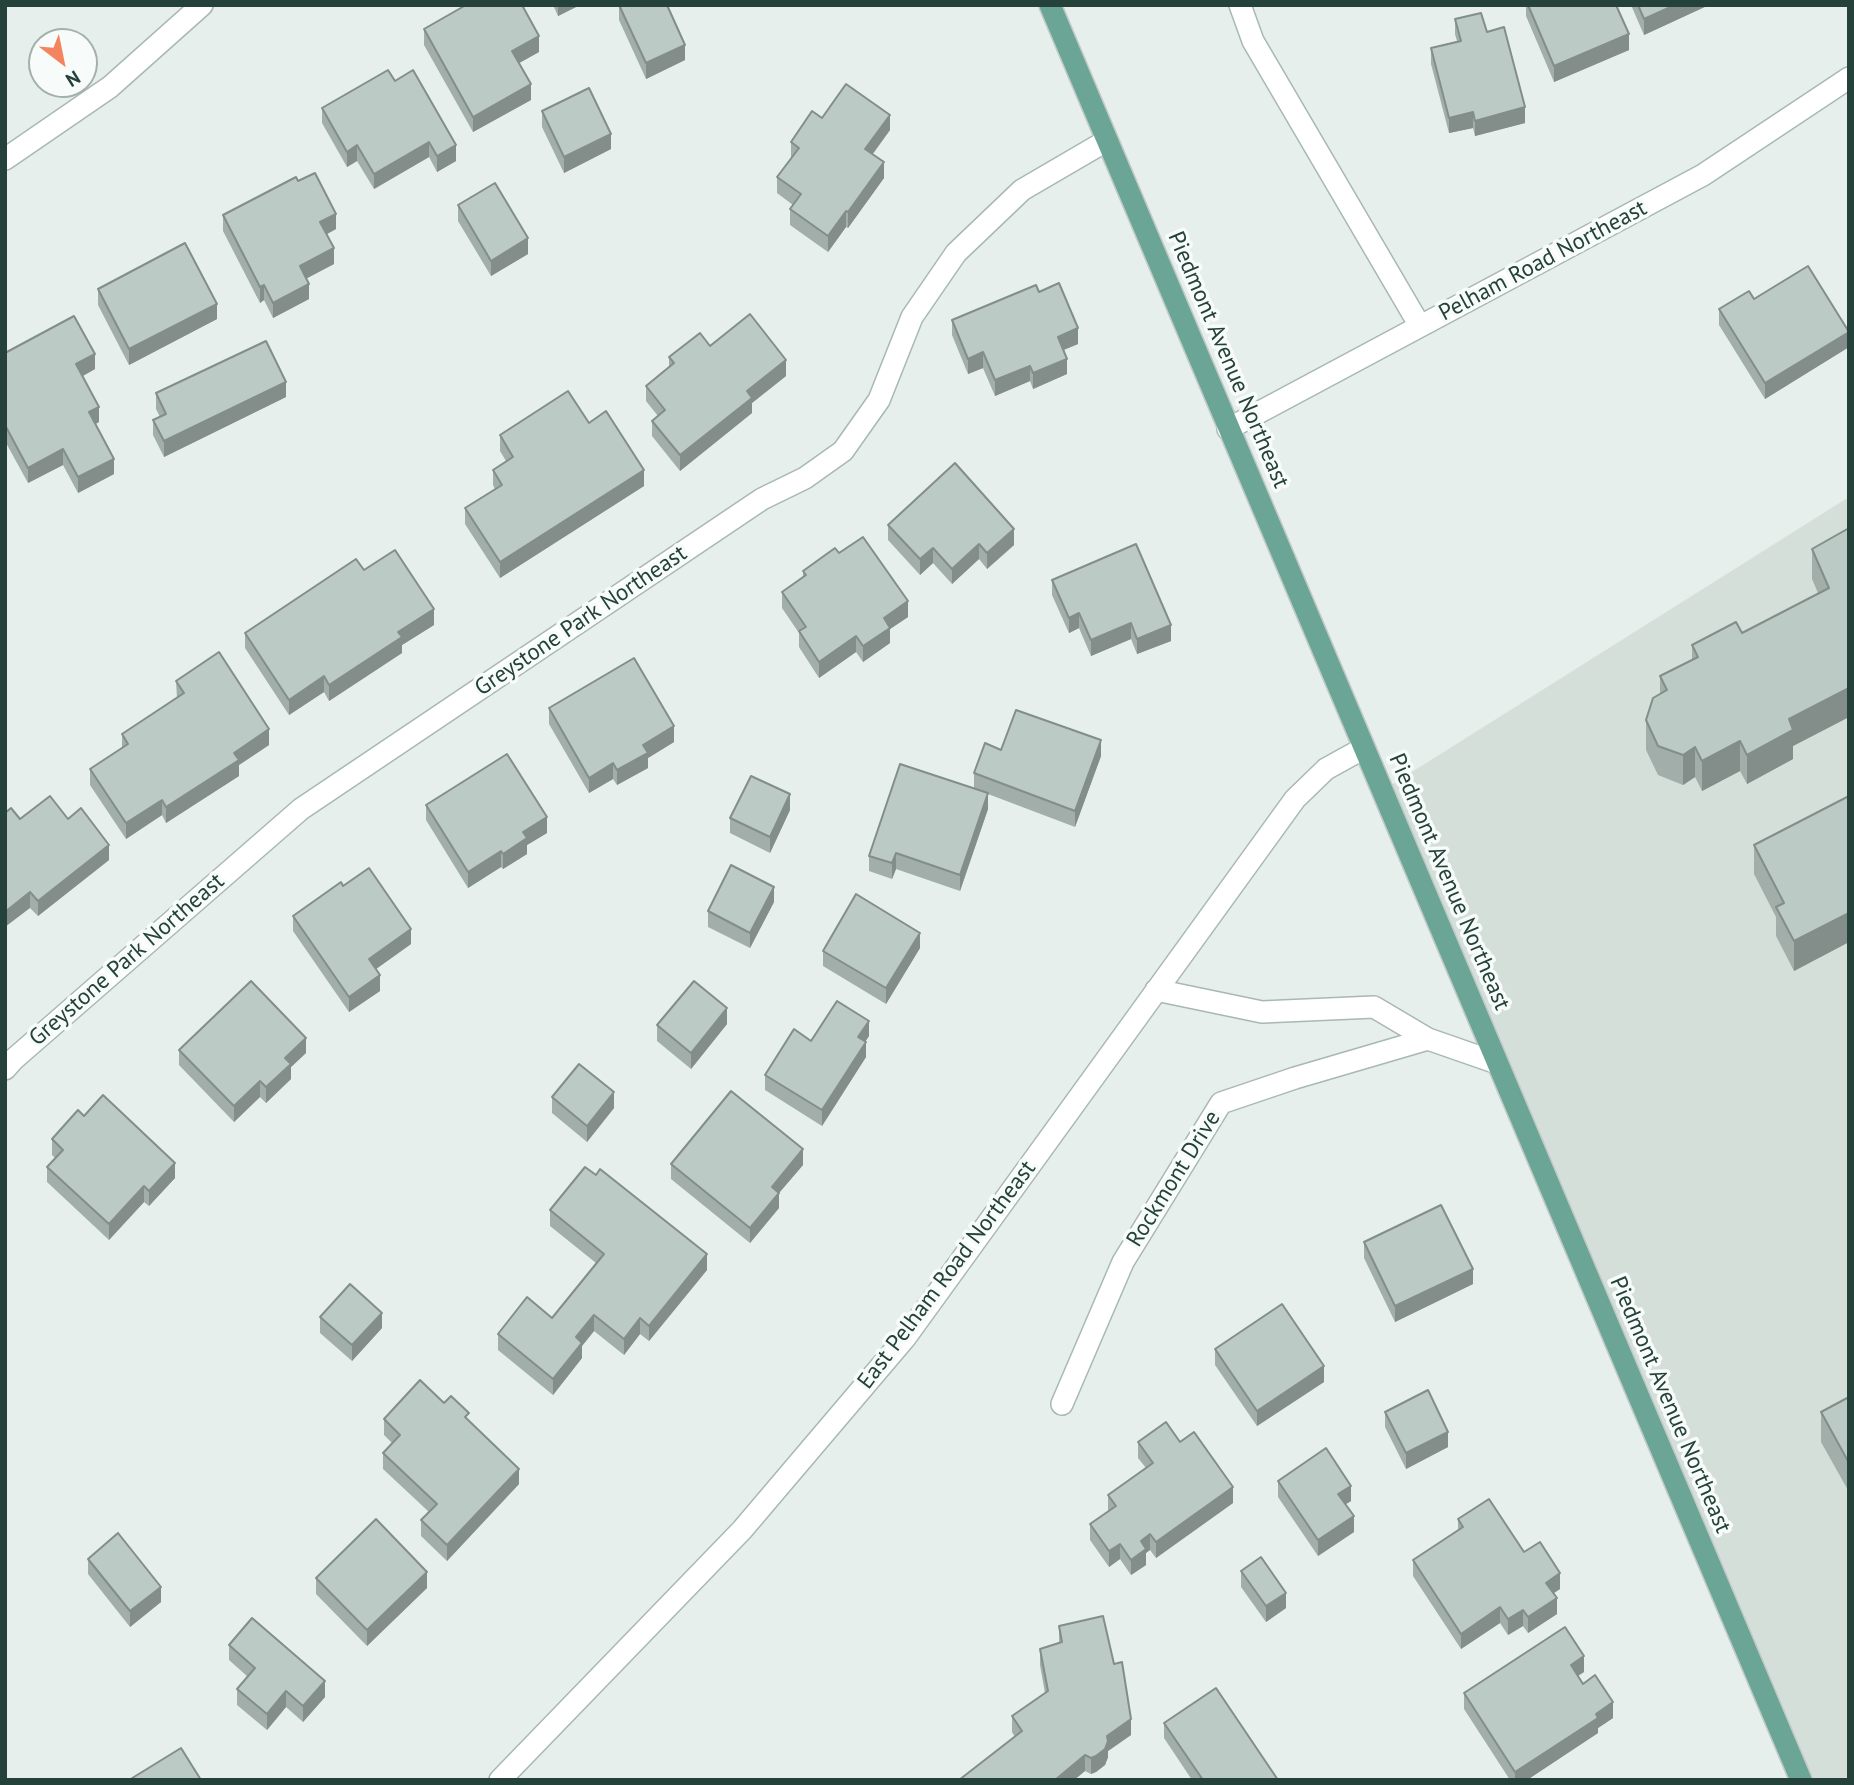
<!DOCTYPE html>
<style>
body{margin:0}
#map{position:relative;width:1854px;height:1785px;overflow:hidden;background:#e6efeb;font-family:"PT Sans",sans-serif}
canvas{display:block}
.frame{position:absolute;inset:0;border:7px solid #24423a;pointer-events:none}
.north{position:absolute;left:28px;top:28px;width:70px;height:70px;box-sizing:border-box;background:#f7fbf9;border:2px solid #a3b1ad;border-radius:50%;rotate:148deg;font-size:19px;font-weight:700;line-height:28px;text-align:center;color:#24423a}
.north::after{content:'';display:block;margin:auto;width:24px;height:32px;background:#f4845f;clip-path:polygon(50% 0,100% 100%,50% 72%,0 100%)}
</style>
<div id="map">
<canvas width="1854" height="1785"></canvas>
<div class="frame"></div>
<div class="north">N</div>
</div>
<script>
const context = document.querySelector('canvas').getContext('2d');
context.lineJoin = 'round';
function fill(path, color) {
  context.fillStyle = color;
  context.fill(path, 'evenodd');
}
function strokePath(path, color, width, dash) {
  context.strokeStyle = color;
  context.lineWidth = width;
  context.lineCap = dash ? 'butt' : 'round';
  context.setLineDash(dash || []);
  context.stroke(path);
}
function drawText(font, color, halo, rows, align = 'center') {
  context.font = font + ' "PT Sans",sans-serif';
  context.lineWidth = 7;
  context.setLineDash([]);
  context.textBaseline = 'middle';
  context.strokeStyle = halo;
  context.fillStyle = color;
  for (const [text, x, y, turn = 0] of rows) {
    context.save();
    context.translate(x, y);
    context.rotate((+turn || 0) * Math.PI / 180);
    context.textAlign = isNaN(turn) ? turn : align;
    if (halo) context.strokeText(text, 0, 0);
    context.fillText(text, 0, 0);
    context.restore();
  }
}
const built = new Path2D(`
 M1849,497V1780H1788L1377,794Z`);
const minor = new Path2D(`
 M1240,5L1253,41L1420,326
 M5,159L110,87L202,5
 M1228,429L1703,175L1849,78
 M1156,990L1262,1012L1374,1007L1428,1039L1497,1063
 M5,1069L14,1059L301,809L762,499L805,478L843,451L879,400L912,317L956,253L1022,190L1106,141
 M1062,1404L1123,1262L1221,1103L1295,1078L1428,1039
 M500,1780L742,1530L905,1338L1295,799L1326,769L1364,748`);
const major = new Path2D(`
 M1050,5L1801,1780`);
const wall = new Path2D(`
 M553,5H580L558,16Z
 M619,5L685,60L646,79L619,20Z
 M1526,5H1616L1629,50L1554,82L1526,16Z
 M1631,5H1709L1644,35Z
 M1455,19L1487,32L1525,123L1475,136L1473,128L1449,133L1431,64V48L1457,41L1455,34Z
 M424,29L539,52L519,63L531,100L473,132L424,45Z
 M395,81L456,161L437,172L429,157L374,189L357,161L347,167L322,123V108Z
 M542,111L611,149L564,173L542,127Z
 M822,118L890,130L873,154L884,178L848,228L846,227L828,252L790,225V209L793,205L777,193V177L791,158V142Z
 M298,181L336,229L326,234L334,264L306,278L309,299L273,318L264,300L260,303L223,231V215Z
 M458,205L528,254L491,276L458,221Z
 M98,289L217,319L129,365L98,305Z
 M1039,292L1078,344L1064,350L1067,374L1033,389L1030,381L995,396L983,368L968,374L952,335V320Z
 M1754,299L1849,347L1765,399L1719,325V309Z
 M710,346L786,376L752,403V413L680,471L652,436V421L658,416L646,401V386L669,367V357Z
 M5,353L95,369L82,376L99,422L95,424L114,474L78,493L63,465L28,483L5,441Z
 M156,393L286,397L164,457L153,435V420L160,417L156,409Z
 M589,423L644,486L500,578L465,524V508L495,489L493,485V470L506,461L500,451V435Z
 M888,525L1014,545L987,569L979,559L952,584L933,563L920,575L888,540Z
 M1849,528V717L1793,746V759L1747,784L1740,771L1702,791L1695,777L1683,785L1658,775L1646,750V720L1660,694V676L1692,660V645L1742,633L1818,593L1812,579V549Z
 M839,553L908,617L890,629V643L863,662L856,652L819,678L799,647V633L782,608V592L803,577V571Z
 M364,570L434,625L402,645V653L329,701L324,692L289,715L245,648V633Z
 M1052,580L1171,641L1137,654L1131,639L1091,656L1079,628L1069,633L1052,595Z
 M176,681L269,745L239,765V776L166,823L162,815L126,839L90,785V769L122,748V734L177,698Z
 M549,708L674,742L648,758V768L617,785L613,779L589,793L549,724Z
 M1001,750L1101,756L1075,827L988,794V809L960,891L896,869L892,879L869,871V856L974,789V773Z
 M1849,796V942L1794,971L1776,936V917L1754,874V845Z
 M426,805L547,833L527,845V854L503,869L501,867L468,888L426,820Z
 M790,810L770,853L730,833V818Z
 M20,819H68L109,860L38,916L30,908Z
 M343,886L411,944L376,969L380,991L349,1012L293,931V916Z
 M774,902L750,948L708,927V911Z
 M920,948L886,1004L823,966V951Z
 M727,1024L691,1069L657,1041V1025Z
 M869,1036L865,1041L866,1057L822,1126L765,1090V1075L811,1041Z
 M179,1050L306,1053L291,1067V1079L266,1103L260,1097L234,1122L179,1065Z
 M552,1097L614,1108L587,1142L552,1113Z
 M84,1116L175,1178L149,1206L144,1202L109,1240L47,1182V1167L55,1158L52,1155V1139Z
 M671,1164L803,1165L779,1193V1208L750,1243L671,1179Z
 M550,1210L707,1270L649,1341L640,1334L624,1355L594,1331L582,1346V1358L553,1395L498,1350V1334L552,1318L596,1263L550,1226Z
 M1364,1242L1473,1284L1395,1322L1364,1258Z
 M320,1317L382,1328L352,1361L320,1333Z
 M1215,1349L1324,1382L1257,1426L1215,1365Z
 M1849,1397V1492L1821,1442V1412Z
 M444,1403L469,1422L519,1484L447,1561L421,1536V1520L429,1512L383,1469V1453L392,1443L384,1435V1419Z
 M1385,1412L1448,1447L1406,1469L1385,1427Z
 M1138,1442H1180L1233,1503L1156,1558L1150,1550L1146,1553V1565L1131,1575L1120,1559L1109,1567L1090,1540V1524L1108,1511V1495L1146,1468L1138,1458Z
 M1278,1481L1351,1501L1346,1504L1354,1532L1318,1556L1278,1497Z
 M1458,1519L1524,1552L1560,1589L1554,1593L1557,1614L1528,1633L1523,1626L1508,1635L1500,1623L1461,1649L1413,1576V1560L1458,1530Z
 M88,1559L161,1602L130,1627L88,1574Z
 M1241,1571L1286,1608L1266,1622L1241,1587Z
 M316,1578L427,1588L367,1646L316,1594Z
 M1059,1626L1114,1664L1131,1735L1108,1751V1757L1105,1765L1096,1772L1091,1774L1085,1771L1074,1780H959L1015,1737L1012,1732V1716L1045,1693L1040,1665V1649L1059,1643Z
 M229,1645L325,1697L303,1722L286,1707L267,1730L237,1705V1689L248,1677L229,1660Z
 M1584,1672L1578,1676L1583,1684L1613,1718L1598,1728V1733L1527,1780H1510L1464,1709V1693Z
 M1164,1723L1278,1780H1192L1164,1738Z`);
const shadedWall = new Path2D(`
 M558,5H580L558,16Z
 M1675,5H1709L1644,35V19Z
 M1629,34V50L1554,82V66Z
 M539,36V52L512,67V51Z
 M685,45V60L646,79V63Z
 M531,84V100L473,132V117Z
 M1525,107V123L1475,136V121Z
 M1473,112V128L1449,133V118Z
 M890,115V130L865,164V149Z
 M611,134V149L564,173V157Z
 M429,142V157L374,189V174Z
 M357,145V161L347,167V152Z
 M456,145V161L437,172V156Z
 M884,162V178L848,228V212Z
 M846,211V227L828,252V236Z
 M336,214V229L320,238V222Z
 M528,238V254L491,276V261Z
 M334,248V264L300,282V266Z
 M309,284V299L273,318V303Z
 M264,285V300L260,303V287Z
 M217,304V319L129,365V349Z
 M1078,328V344L1058,352V337Z
 M1849,332V347L1765,399V383Z
 M983,352V368L968,374V359Z
 M95,354V369L76,380V364Z
 M1067,359V374L1033,389V373Z
 M786,360V376L752,403V413L680,471V455L747,391Z
 M1030,366V381L995,396V380Z
 M286,382V397L164,457V441Z
 M99,407V422L89,428V412Z
 M63,449V465L28,483V468Z
 M114,459V474L78,493V477Z
 M644,470V486L500,578V562Z
 M1014,529V545L987,569V553Z
 M979,544V559L952,584V569Z
 M933,548V563L920,575V559Z
 M908,601V617L890,629V643L863,662V646L884,618Z
 M434,609V625L402,645V653L329,701V685L398,632Z
 M1079,613V628L1069,633V618Z
 M1131,623V639L1091,656V640Z
 M1171,625V641L1137,654V639Z
 M856,636V652L819,678V662Z
 M324,676V692L289,715V700Z
 M1849,688V717L1793,746V759L1747,784V755L1789,719Z
 M674,726V742L648,758V768L617,785V770L643,745Z
 M269,729V745L239,765V776L166,823V807L234,753Z
 M1101,740V756L1075,827V811Z
 M1740,741V771L1702,791V761Z
 M1695,747V777L1683,785V755Z
 M613,763V779L589,793V778Z
 M988,793V809L960,891V875Z
 M790,794V810L770,853V837Z
 M162,800V815L126,839V823Z
 M547,817V833L527,845V854L503,869V854L523,832Z
 M109,845V860L38,916V901Z
 M501,851V867L468,888V872Z
 M896,853V869L892,879V863Z
 M774,887V902L750,948V933Z
 M30,892V908L5,927V912Z
 M1849,913V942L1794,971V941Z
 M411,929V944L369,974V959Z
 M920,933V948L886,1004V988Z
 M380,975V991L349,1012V997Z
 M727,1008V1024L691,1069V1053Z
 M869,1021V1036L858,1053V1037Z
 M306,1038V1053L291,1067V1079L266,1103V1087L285,1058Z
 M866,1042V1057L822,1126V1110Z
 M260,1081V1097L234,1122V1106Z
 M614,1092V1108L587,1142V1126Z
 M803,1149V1165L779,1193V1208L750,1243V1228L772,1187Z
 M175,1163V1178L149,1206V1191Z
 M144,1186V1202L109,1240V1224Z
 M707,1254V1270L649,1341V1326Z
 M1473,1269V1284L1395,1322V1306Z
 M382,1313V1328L352,1361V1345Z
 M594,1315V1331L582,1346V1358L553,1395V1379L576,1337Z
 M640,1318V1334L624,1355V1339Z
 M1324,1366V1382L1257,1426V1411Z
 M1448,1432V1447L1406,1469V1453Z
 M519,1469V1484L447,1561V1545Z
 M1351,1486V1501L1338,1509V1494Z
 M1233,1487V1503L1156,1558V1542Z
 M1354,1516V1532L1318,1556V1540Z
 M1150,1534V1550L1146,1553V1565L1131,1575V1560L1141,1541Z
 M1120,1544V1559L1109,1567V1551Z
 M427,1572V1588L367,1646V1630Z
 M1560,1573V1589L1546,1598V1583Z
 M161,1587V1602L130,1627V1611Z
 M1286,1593V1608L1266,1622V1606Z
 M1557,1598V1614L1528,1633V1617Z
 M1500,1607V1623L1461,1649V1634Z
 M1523,1610V1626L1508,1635V1619Z
 M1584,1656V1672L1571,1680V1665Z
 M325,1681V1697L303,1722V1706Z
 M286,1691V1707L267,1730V1714Z
 M1613,1702V1718L1598,1728V1733L1527,1780H1515V1772Z
 M1131,1719V1735L1108,1751V1757L1105,1765L1096,1772L1091,1774V1758L1107,1736Z
 M1085,1755V1771L1074,1780H1055Z`);
const building = new Path2D(`
 M466,5H522L539,36L512,51L531,84L473,117L424,29Z
 M619,5H667L685,45L646,63Z
 M1528,5H1616L1629,34L1554,66Z
 M1638,5H1675L1644,19Z
 M1481,13L1487,32L1504,27L1525,107L1475,121L1473,112L1449,118L1431,48L1461,41L1455,19Z
 M388,70L395,81L413,70L456,145L437,156L429,142L374,174L357,145L347,152L322,108Z
 M846,84L890,115L865,149L884,162L848,212L846,211L828,236L790,209L801,194L777,177L799,148L791,142L812,111L822,118Z
 M589,88L611,134L564,157L542,111Z
 M315,173L336,214L320,222L334,248L300,266L309,284L273,303L264,285L260,287L223,215L296,177L298,181Z
 M495,183L528,238L491,261L458,205Z
 M185,243L217,304L129,349L98,289Z
 M1808,266L1849,332L1765,383L1719,309L1749,291L1754,299Z
 M1059,283L1078,328L1058,337L1067,359L1033,373L1030,366L995,380L983,352L968,359L952,320L1036,285L1039,292Z
 M750,314L786,360L747,391L752,398L680,455L652,421L665,410L646,386L674,363L669,357L700,333L710,346Z
 M74,316L95,354L76,364L99,407L89,412L114,459L78,477L63,449L28,468L5,425V353Z
 M266,341L286,382L164,441L153,420L166,414L156,393Z
 M568,391L589,423L606,411L644,470L500,562L465,508L502,485L493,470L513,457L500,435Z
 M955,463L1014,529L987,553L979,544L952,569L933,548L920,559L888,525Z
 M1849,528V688L1789,719L1793,730L1747,755L1740,741L1702,761L1695,747L1683,755L1658,746L1646,720L1653,698L1667,690L1660,676L1698,657L1692,645L1736,622L1742,633L1829,588L1812,549Z
 M863,537L908,601L884,618L890,628L863,646L856,636L819,662L799,631L806,627L782,592L806,575L803,571L835,548L839,553Z
 M1136,544L1171,625L1137,639L1131,623L1091,640L1079,613L1069,618L1052,580Z
 M395,550L434,609L398,632L402,637L329,685L324,676L289,700L245,633L356,559L364,570Z
 M219,652L269,729L234,753L239,760L166,807L162,800L126,823L90,769L128,744L122,734L184,693L176,681Z
 M634,658L674,726L643,745L648,753L617,770L613,763L589,778L549,708Z
 M1016,710L1101,740L1075,811L974,773L985,743L1001,750Z
 M507,754L547,817L523,832L527,838L503,854L501,851L468,872L426,805Z
 M900,764L988,793L960,875L896,853L892,863L869,856Z
 M751,776L790,794L770,837L730,818Z
 M50,796L68,819L81,808L109,845L38,901L30,892L5,912V813L11,808L20,819Z
 M1849,796V913L1794,941L1776,907L1784,903L1754,845Z
 M731,865L774,887L750,933L708,911Z
 M369,868L411,929L369,959L380,975L349,997L293,916L341,882L343,886Z
 M856,894L920,933L886,988L823,951Z
 M251,981L306,1038L285,1058L291,1064L266,1087L260,1081L234,1106L179,1050Z
 M694,981L727,1008L691,1053L657,1025Z
 M837,1001L869,1021L858,1037L866,1042L822,1110L765,1075L794,1029L811,1041Z
 M579,1064L614,1092L587,1126L552,1097Z
 M731,1091L803,1149L772,1187L779,1193L750,1228L671,1164Z
 M103,1095L175,1163L149,1191L144,1186L109,1224L47,1167L63,1150L52,1139L78,1110L84,1116Z
 M585,1167L596,1175L600,1169L707,1254L649,1326L640,1318L624,1339L594,1315L576,1337L582,1343L553,1379L498,1334L527,1297L552,1318L604,1254L550,1210Z
 M1441,1205L1473,1269L1395,1306L1364,1242Z
 M350,1284L382,1313L352,1345L320,1317Z
 M1282,1304L1324,1366L1257,1411L1215,1349Z
 M420,1380L444,1403L451,1396L469,1413L465,1417L519,1469L447,1545L421,1520L437,1504L383,1453L400,1435L384,1419Z
 M1428,1390L1448,1432L1406,1453L1385,1412Z
 M1849,1397V1463L1821,1412Z
 M1166,1422L1180,1442L1194,1432L1233,1487L1156,1542L1150,1534L1141,1541L1146,1549L1131,1560L1120,1544L1109,1551L1090,1524L1116,1506L1108,1495L1153,1463L1138,1442Z
 M1326,1448L1351,1486L1338,1494L1354,1516L1318,1540L1278,1481Z
 M1489,1499L1524,1552L1540,1542L1560,1573L1546,1583L1557,1598L1528,1617L1523,1610L1508,1619L1500,1607L1461,1634L1413,1560L1463,1527L1458,1519Z
 M376,1519L427,1572L367,1630L316,1578Z
 M118,1533L161,1587L130,1611L88,1559Z
 M1261,1557L1286,1593L1266,1606L1241,1571Z
 M1103,1616L1114,1664L1122,1662L1131,1719L1107,1736L1108,1741L1105,1749L1096,1756L1091,1758L1085,1755L1055,1780H959L1022,1731L1012,1716L1048,1691L1040,1649L1062,1642L1059,1626Z
 M252,1618L325,1681L303,1706L286,1691L267,1714L237,1689L255,1668L229,1645Z
 M1565,1627L1584,1656L1571,1665L1583,1684L1595,1675L1613,1702L1596,1714L1598,1718L1515,1772L1464,1693Z
 M1216,1688L1278,1780H1203L1164,1723Z
 M181,1748L201,1780H129Z`);
const streetNames = [
 ["Pelham Road Northeast",1543,261,-28],
 ["Piedmont Avenue Northeast",1228,360,67],
 ["Greystone Park Northeast",581,621,-34],
 ["Piedmont Avenue Northeast",1449,882,67],
 ["Greystone Park Northeast",127,960,-41],
 ["Rockmont Drive",1174,1179,-58],
 ["East Pelham Road Northeast",947,1275,-53],
 ["Piedmont Avenue Northeast",1670,1405,67]
];
fill(built, '#d4dfda');
strokePath(minor, '#a8b8b2', 24);
strokePath(major, '#c2cac8', 24);
strokePath(minor, '#fff', 21);
strokePath(major, '#6aa596', 21);
fill(wall, '#a1aea9');
fill(shadedWall, '#838d89');
fill(building, '#bbcac4');
strokePath(building, '#838d89', 2);
drawText('23px', '#24423a', '#f7fbf9', streetNames);
</script>
